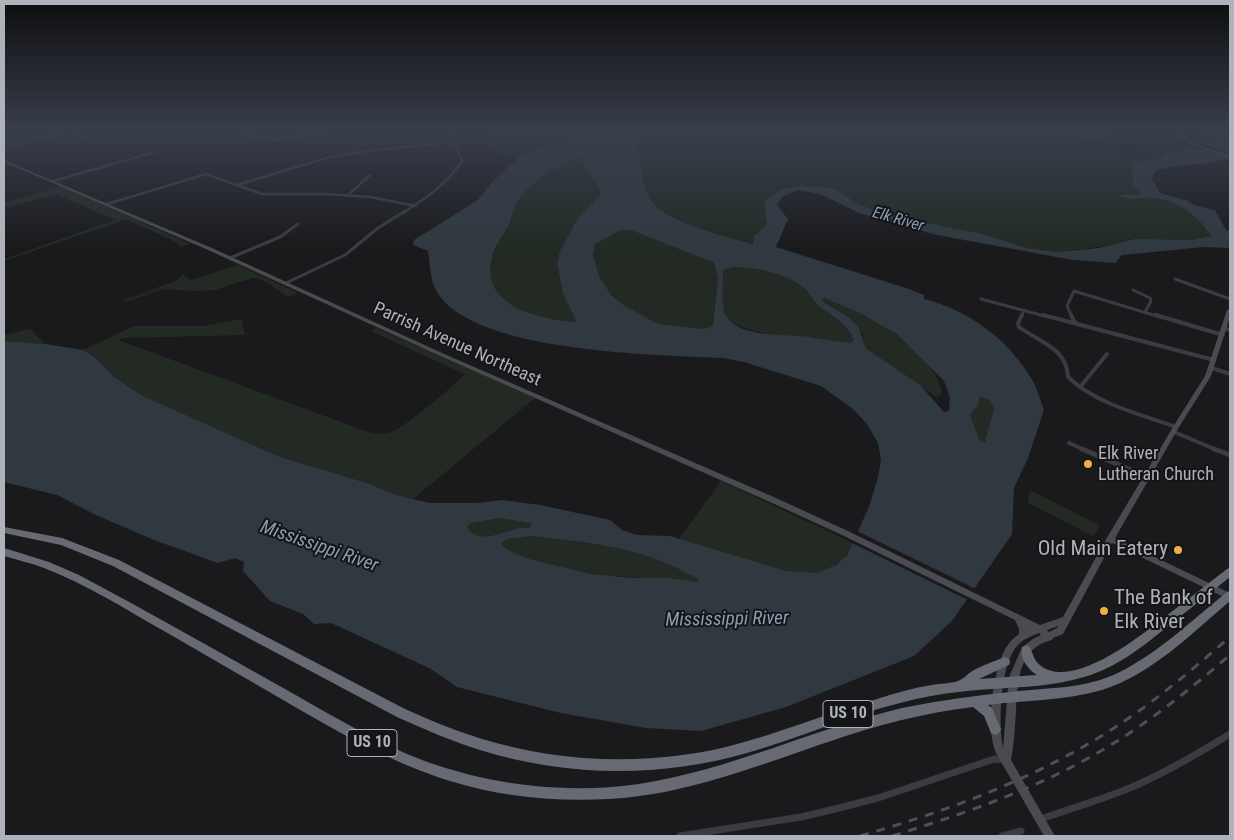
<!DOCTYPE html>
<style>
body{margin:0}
#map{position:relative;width:1234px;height:840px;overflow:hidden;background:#1a1a1c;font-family:"Roboto Condensed",sans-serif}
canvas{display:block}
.frame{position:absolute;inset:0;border:5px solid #adb2bb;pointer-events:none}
</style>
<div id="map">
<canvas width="1234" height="840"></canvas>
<div class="frame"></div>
</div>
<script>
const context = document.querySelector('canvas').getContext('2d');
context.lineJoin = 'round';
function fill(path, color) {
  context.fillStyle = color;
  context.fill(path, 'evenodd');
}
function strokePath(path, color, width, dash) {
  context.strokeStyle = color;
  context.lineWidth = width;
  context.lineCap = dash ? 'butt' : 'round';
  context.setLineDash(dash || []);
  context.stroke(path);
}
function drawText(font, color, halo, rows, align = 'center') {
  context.font = font + ' "Roboto Condensed",sans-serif';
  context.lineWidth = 4;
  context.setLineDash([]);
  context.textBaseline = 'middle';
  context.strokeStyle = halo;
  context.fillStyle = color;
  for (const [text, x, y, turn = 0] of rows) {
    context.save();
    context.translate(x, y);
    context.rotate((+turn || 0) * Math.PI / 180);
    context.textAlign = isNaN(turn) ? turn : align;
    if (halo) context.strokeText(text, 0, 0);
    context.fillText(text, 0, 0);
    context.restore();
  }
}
const green = new Path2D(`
 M500,131H575C560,147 536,147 517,159L494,149L486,143L488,137Z
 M643,131H1124L1084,142C1094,148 1101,144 1112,146C1128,150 1128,164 1149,154L1131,145L1158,149H1166L1162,145L1177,144L1192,148H1180L1178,152H1166L1160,158L1146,160L1148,162L1177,154L1193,157L1170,160L1159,164L1163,166L1145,181L1148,191L1190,207L1222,243L1107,246L1056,252L1026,251L881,216L819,191L796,189L782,195L769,205L771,222L753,244C730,238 664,221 651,200C640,180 639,158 638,136Z
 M578,157H580C584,172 599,180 601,195L591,207L557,263L563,294L576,320L574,322C536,318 480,306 492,257C494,247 503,236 508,227C512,220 512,212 515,205C520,195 535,182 544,175C555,168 567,164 578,157Z
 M60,186L190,244L179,247L178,244L172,240L128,220H124L4,261V259L115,220L56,194L4,208V203Z
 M631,230L714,263L718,278L713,326L703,329L658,324L622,304L612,296L600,278L593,255L594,244L619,231Z
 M238,265L298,293L288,297C276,290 266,278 252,278L215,290L191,291L166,289L124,302V300L183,282L124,299L176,281L183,274L190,280Z
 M734,267C758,268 785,273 804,288C810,293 812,300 819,305C836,319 843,318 854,340L851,344C827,342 737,336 726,316C720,305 724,283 723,270Z
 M824,298C861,307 937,354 942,393L938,397L935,396L867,349L863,344V334L843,313L821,300Z
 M242,319L245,335L124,338L118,340L371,433C379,434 387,434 394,431C404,427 461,381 464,374L371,331L376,328L535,398L413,499L396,495L367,483L280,457L141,395L113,376L94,357L83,350L134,326H204Z
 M30,329L45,344L4,341V335Z
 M980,396L989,400L994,409L986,442L979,439L970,415Z
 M721,481L853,543C846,559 834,569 816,573C784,578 711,549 679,539Z
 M1032,491L1091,521L1100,526L1093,536L1028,503L1029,493Z
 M500,518L530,523L531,527C525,529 520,527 515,529C500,533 477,545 467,526L471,523Z
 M532,536C583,542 641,547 686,573C690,575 695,576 699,580L697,582L591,574L526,558L506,549L501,543L507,539Z`);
const water = new Path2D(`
 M575,131H643L638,136C639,158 640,180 651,200C663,221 730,238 753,244L754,236L767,225L764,202L782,189L801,186L834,188L859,205L908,219L986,235L1026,248L1056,252L1099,248L1135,239L1192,240L1211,236C1199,216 1177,199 1152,198C1140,197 1133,200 1121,197V195H1139L1141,193L1133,185L1132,163L1160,158C1167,151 1166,152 1178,152L1180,148H1208L1230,154V157L1212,163L1184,165L1156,170L1152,179L1160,193L1188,201L1194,205L1215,210L1226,230L1230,232V248L1204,247L1122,255L1115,263L1073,260L937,235L859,213L820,194L798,190L783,196L777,205L788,219L776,247L909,289L924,295V299C968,310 1008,339 1031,378C1037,387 1040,399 1044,410L1028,458L1014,488L1012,534L952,621L914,656L786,707L701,731L646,728L561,713L457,687L431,669L331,623L314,624L303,614L270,601L243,571L244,562L235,558L218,563L154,540L98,516L57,495L4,482V341L45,344L83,350L94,357L113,376L141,395L280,457L367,483L396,495L430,503H478L502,500L540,505L610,520L622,530L637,535L670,536L786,571L816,573L836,565L847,555L869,507L878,477L881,460L878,443L867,424L853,409L821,386L744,362L724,358C658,355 473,353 437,292C430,281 430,264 428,251L413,245L414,240L478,200L492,182L517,159L533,150L567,139ZM578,157H580C584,172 599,180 601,195L578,218L560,251L557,263L563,294L576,320L574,322C536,318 480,306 492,257C494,247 503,236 508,227C512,220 512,212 515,205C520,195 535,182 544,175C555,168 567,164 578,157ZM631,230L714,263L718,278L713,326L703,329L658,324L622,304L612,296L600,278L593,255L595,244L619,231ZM734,267C758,268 785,273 804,288C810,293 812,300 818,305C835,319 843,318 854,340L851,343C837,342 823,339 809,337C787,334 739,338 726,316C720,305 724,283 723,270ZM825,298L860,313L896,334L906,343L944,381L950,398L949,411L944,412L920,385L867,349C861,342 863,334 858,327C849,314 833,309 821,300ZM980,396L989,400L994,409L985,442L979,439L970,415L978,405ZM500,518L530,523L531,527C525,529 520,527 515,529C500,533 477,545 467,526L471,523ZM532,536C583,542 641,547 686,573C690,575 695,576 699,580L697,582L667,578H633L591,574L526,558L506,549L501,543L507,539Z
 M1197,131H1230V153L1202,144L1200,143L1213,141Z`);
const pier = new Path2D(`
 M855,530L978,590L970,601L850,542Z`);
const streetFar4 = new Path2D(`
 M78,131L81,139L102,143
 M238,131L265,139L278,140L330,131
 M4,148L69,131
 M53,181L152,153
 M237,185L326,158L374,150L453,142
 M347,196L370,175
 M107,204L206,174L262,194H326L370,197L416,206
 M403,213C426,198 447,184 462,161C461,150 448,141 456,131`);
const streetFar3 = new Path2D(`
 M230,258L280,237L298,224
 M1175,279L1230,299
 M286,283L345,255L378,228L405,211
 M1133,290L1150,298L1151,301L1145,312
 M981,299L1048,317
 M1021,317L1024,310
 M1072,317L1067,306L1074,291L1160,317`);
const streetFar2 = new Path2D(`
 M1022,315L1018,323L1019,327C1039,342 1067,348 1068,377C1096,404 1140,414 1176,427
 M1043,315L1214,360
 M1071,315L1075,323
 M1156,315L1223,335
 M1225,329L1230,330
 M1212,368L1230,374
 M1080,387L1107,354
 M1174,432L1217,450
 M1069,443L1085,450`);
const streetFar1 = new Path2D(`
 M1082,449L1147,477
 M1214,449L1230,455`);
const street = new Path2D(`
 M1041,819C1069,809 1097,801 1125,790C1162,775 1196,755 1230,734
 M680,836L801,817L835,809L878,798L994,759L1006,760
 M1002,836L1021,831`);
const secondary = new Path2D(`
 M1175,131H1179L1191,142L1230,156V158L1189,144Z
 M4,160L212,248L442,353L776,498L848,531L1040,625L1063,617L1105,541L1173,427L1205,376L1227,310L1230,309V317L1211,376L1179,427L1115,538L1230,593V600L1112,543L1063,634L1053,638L1052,640C1018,648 1018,681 1016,710C1015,727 1014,744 1011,760L1055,836H1044L996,753C985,728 993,673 1005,649C1009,643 1013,638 1019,634V629L1015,620L842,535L770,502L438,355L208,250L4,162ZM1058,626L1057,628L1049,632L1047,630ZM1039,633L1041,635L1033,639L1025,645L1020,652L1009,677L1003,748C998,724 1000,663 1018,645C1023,639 1032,636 1039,633Z`);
const highway = new Path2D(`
 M4,527L62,538L119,560L405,709C429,720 454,730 479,738C559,763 644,766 726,747C777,734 826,714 877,699C895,693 913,688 932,685C940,683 950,684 958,681C964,679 968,673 974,670C983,665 995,661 1005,657L1009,659L1010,662L1009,665L979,679L1037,675C1028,670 1019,657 1022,647L1026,645L1030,647C1033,654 1034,661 1041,666C1074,690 1140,636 1166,616C1186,601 1206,585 1227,569L1230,568V577C1209,594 1188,610 1167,627C1142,647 1116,668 1084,677C1054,686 1023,687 992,689C962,691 933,694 904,702C850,715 800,738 747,753C659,778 567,777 480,750C451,741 424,729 397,717L113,566L61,545L4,533Z
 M4,548L49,562L79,575C145,610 210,647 276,684C319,708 362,734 407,754C479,784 562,795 639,784C730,770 813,729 902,708C941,700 980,695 1019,691C1050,688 1082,688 1111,676C1153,658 1191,621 1227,592L1230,591V601C1191,634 1152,674 1102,690C1065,701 1025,700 988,705L992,708L1001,729L999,733L995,735L991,733L984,716L973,707C924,713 877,725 831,741C759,765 686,795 609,799C556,802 501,797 450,781C395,764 344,735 295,707C251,681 207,656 164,631C125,609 86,584 44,568C31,563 17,560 4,556Z`);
const rail = new Path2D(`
 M860,836C950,810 1038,778 1117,726C1157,700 1194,668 1230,637
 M892,836C963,814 1034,790 1099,752C1146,725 1189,690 1230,655`);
const markers = [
 [1088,464,5,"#eab144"],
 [1178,550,5,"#eab144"],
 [1104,611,5,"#eab144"]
];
const farWaternames = [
 ["Elk River",898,220,16]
];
const shields = [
 [848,714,50],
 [372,743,50]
];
const shieldNames = [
 ["US 10",848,714],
 ["US 10",372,743]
];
const streetNames = [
 ["Parrish Avenue Northeast",457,345,24]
];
const poiNames = [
 ["Elk River",1098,454],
 ["Lutheran Church",1098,475]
];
const waterNames = [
 ["Mississippi River",319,547,19],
 ["Mississippi River",727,620,-1]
];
const nearPoinames = [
 ["Old Main Eatery",1168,550],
 ["The Bank of",1114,599,"left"],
 ["Elk River",1114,623,"left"]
];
fill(green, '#222a23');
fill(water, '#303940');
fill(pier, '#1a1a1c');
strokePath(streetFar4, '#3b3c41', 2.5);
strokePath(streetFar3, '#3b3c41', 3);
strokePath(streetFar2, '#3b3c41', 4);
strokePath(streetFar1, '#3b3c41', 5);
strokePath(street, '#3b3c41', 7);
fill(secondary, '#494b51');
fill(highway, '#676a72');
strokePath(rail, '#4e5056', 3, [9, 8]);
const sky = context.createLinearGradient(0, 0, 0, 249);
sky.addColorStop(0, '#0e0e0f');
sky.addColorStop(0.53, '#383e4b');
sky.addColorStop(1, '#383e4b00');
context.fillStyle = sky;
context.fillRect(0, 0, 1234, 249);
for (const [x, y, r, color] of markers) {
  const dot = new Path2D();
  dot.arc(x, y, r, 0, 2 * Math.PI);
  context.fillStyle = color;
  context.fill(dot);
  strokePath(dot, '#151517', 2);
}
drawText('italic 16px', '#869fb4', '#151517', farWaternames);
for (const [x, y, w] of shields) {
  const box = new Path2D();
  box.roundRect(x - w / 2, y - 13.5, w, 27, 4);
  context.fillStyle = '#151517';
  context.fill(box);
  strokePath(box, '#adb2bb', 1);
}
drawText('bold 16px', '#adb2bb', null, shieldNames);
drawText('18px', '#adb2bb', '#151517', streetNames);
drawText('18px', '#adb2bb', '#151517', poiNames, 'left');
drawText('italic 19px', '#869fb4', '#151517', waterNames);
drawText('21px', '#adb2bb', '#151517', nearPoinames, 'right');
</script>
